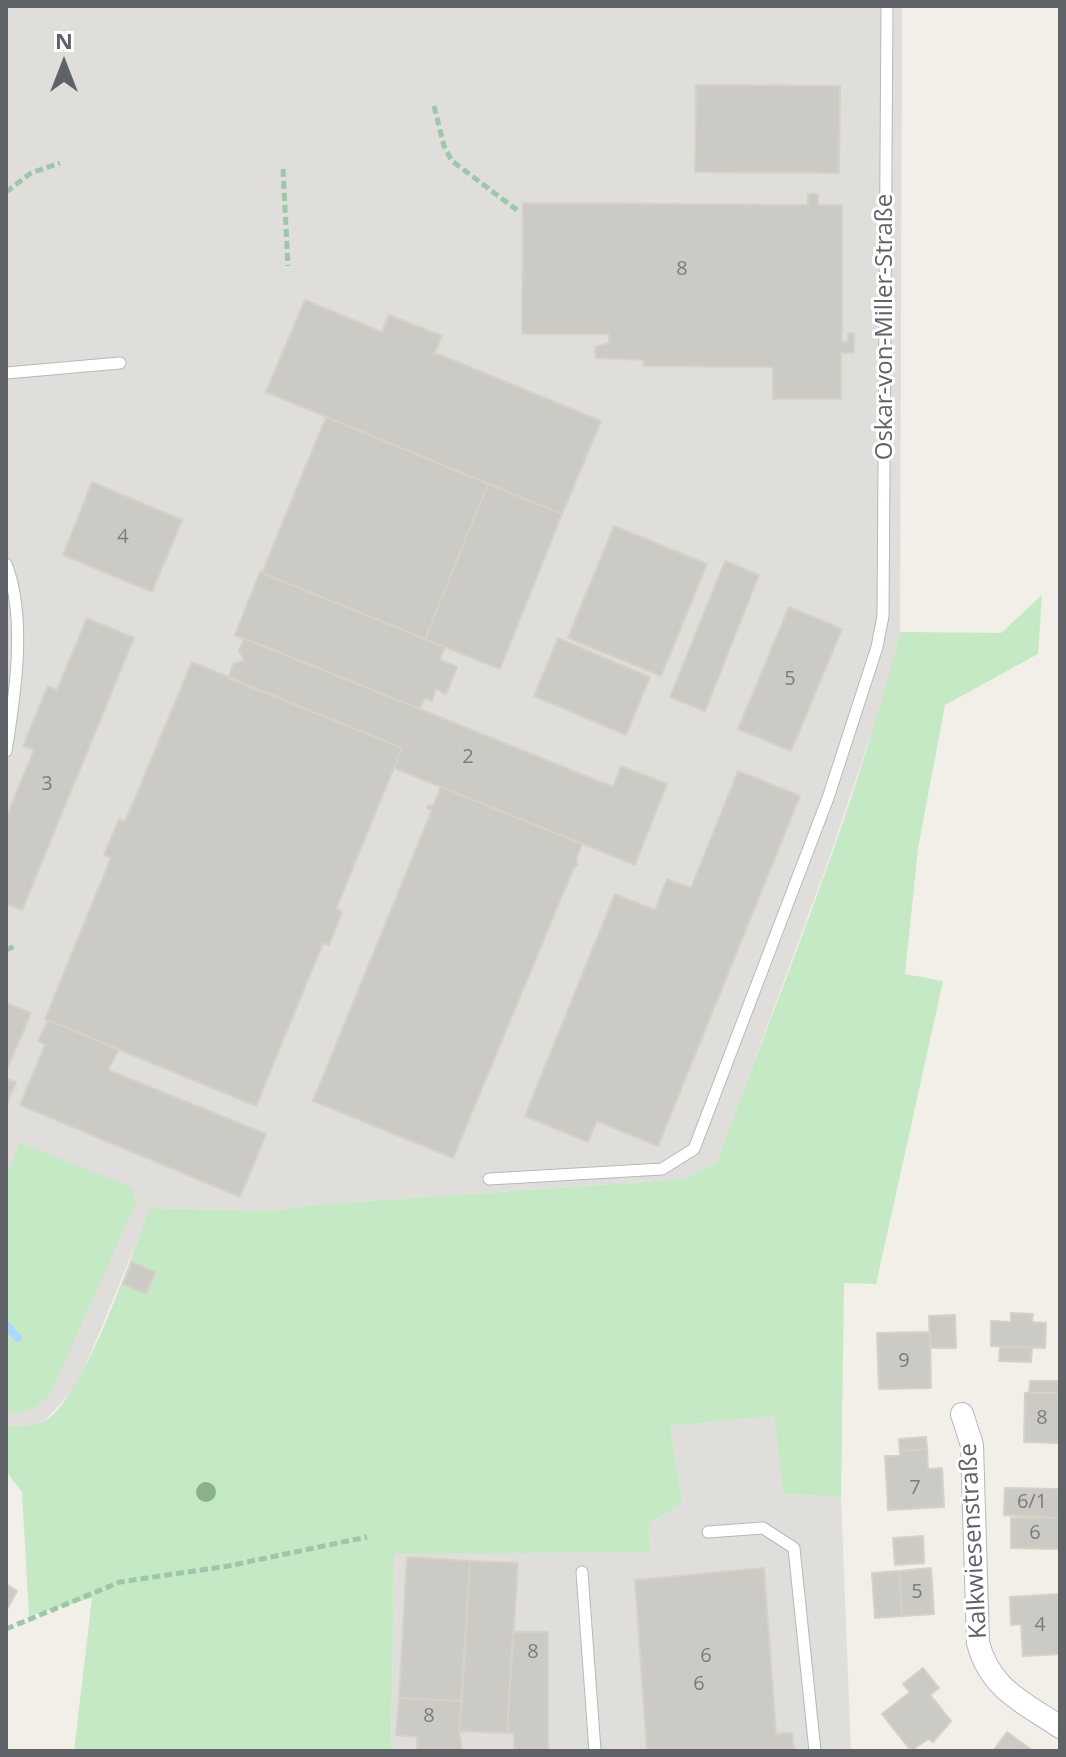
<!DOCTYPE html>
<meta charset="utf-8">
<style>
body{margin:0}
#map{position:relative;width:1066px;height:1757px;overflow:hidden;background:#f1efe8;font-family:"Open Sans",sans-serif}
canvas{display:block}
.frame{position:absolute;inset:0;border:8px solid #5f6368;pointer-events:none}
.north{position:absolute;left:24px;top:24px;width:80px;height:80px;-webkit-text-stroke:6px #fff;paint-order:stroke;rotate:0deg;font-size:22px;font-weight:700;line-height:32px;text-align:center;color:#5f6368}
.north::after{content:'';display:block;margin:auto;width:28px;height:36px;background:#5f6368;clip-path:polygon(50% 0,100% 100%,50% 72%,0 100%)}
</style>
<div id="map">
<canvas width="1066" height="1757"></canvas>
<div class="frame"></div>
<div class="north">N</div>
</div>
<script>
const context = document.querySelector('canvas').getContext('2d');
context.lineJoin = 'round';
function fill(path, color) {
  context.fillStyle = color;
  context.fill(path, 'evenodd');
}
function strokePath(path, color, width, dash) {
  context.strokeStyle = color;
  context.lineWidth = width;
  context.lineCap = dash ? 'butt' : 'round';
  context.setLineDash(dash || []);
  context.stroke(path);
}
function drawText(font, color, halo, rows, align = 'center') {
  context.font = font + ' "Open Sans",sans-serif';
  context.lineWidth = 6;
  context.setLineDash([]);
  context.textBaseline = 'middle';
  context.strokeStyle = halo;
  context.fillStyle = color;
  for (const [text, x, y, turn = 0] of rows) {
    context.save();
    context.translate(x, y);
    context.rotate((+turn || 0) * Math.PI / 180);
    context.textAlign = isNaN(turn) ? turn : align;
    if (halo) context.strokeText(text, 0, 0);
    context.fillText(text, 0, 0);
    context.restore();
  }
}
const industrial = new Path2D(`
 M6,6H902L900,632L883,700L826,867L717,1162L684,1179L312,1205L273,1211L151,1208L77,1386L6,1462Z
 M774,1416L783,1494L841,1497L851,1751H391L394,1553L650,1552L649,1524L682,1503L670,1426Z`);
const green = new Path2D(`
 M1042,595L1038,654L945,705L918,848L905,974L943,981L876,1284L844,1283L841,1497L783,1494L774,1416L670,1426L682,1503L649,1524L650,1552L394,1554L391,1751H74L92,1598L29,1616L22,1492L6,1471V1426C18,1427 38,1427 48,1419C86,1392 131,1256 150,1208L272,1211L312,1205L684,1179L717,1162C781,987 855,813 900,632L1001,633Z
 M20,1143L131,1187L136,1202L51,1392C38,1407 27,1415 6,1413V1178Z`);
const stream = new Path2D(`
 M6,1325L18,1338`);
const building = new Path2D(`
 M696,85L840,86L839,173L695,172Z
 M808,194H818V205H842V342H848V333H854V353H841V399H773V367L644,366V360L596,358L595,347L609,343V334H522L523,203L808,205Z
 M305,300L382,332L389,315L442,336L434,355L438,354L601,421L562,514L266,392Z
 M326,417L488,484L425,639L262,573Z
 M92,482L182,520L152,592L63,555Z
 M488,484L562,514L500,669L425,639Z
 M614,526L707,564L661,676L568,638Z
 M725,561L759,575L705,711L670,697Z
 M260,572L445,647L440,660L457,667L446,694L436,689L432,701L425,698L420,709L235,635Z
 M789,607L842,629L791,751L738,729Z
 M87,618L134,638L22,910L6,904V818L34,750L23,746L48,686L57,690Z
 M244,638L613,787L621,766L667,784L635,865L394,768L402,748L228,678L233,664L244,660L239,651Z
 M558,638L650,677L626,735L534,696Z
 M192,662L402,748L336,909L342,912L329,945L323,943L256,1106L45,1019L111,858L104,855L119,819L125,822Z
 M738,771L800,796L658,1146L597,1121L588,1142L525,1116L615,894L655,910L667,879L691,888Z
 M441,787L582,844L576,859L578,865L574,867L453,1158L313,1101L432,810L427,808L429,805L433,806Z
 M6,1003L31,1013L6,1072Z
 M48,1020L119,1049L108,1070L266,1134L240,1197L20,1105L45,1045L38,1041Z
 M6,1079L16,1082L6,1106Z
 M132,1262L155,1272L146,1294L123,1284Z
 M1011,1313L1033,1314L1032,1322L1046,1323L1045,1348L991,1346V1321L1011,1322Z
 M955,1315L956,1348H930L929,1316Z
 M930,1332L931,1388L879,1389L877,1333Z
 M1000,1346L1032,1348L1031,1362L999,1361Z
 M1030,1381H1060V1393H1029Z
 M1025,1393H1060V1443L1024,1442Z
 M926,1437L927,1449L900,1451L899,1439Z
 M927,1449L928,1469L942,1468L944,1507L888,1510L885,1456H900V1451Z
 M1005,1488L1059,1489V1518L1004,1515Z
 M1011,1518H1059V1549L1011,1548Z
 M923,1536L924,1563L895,1565L893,1538Z
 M407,1557L470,1561L462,1701L399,1698Z
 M470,1561L518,1563L507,1733L459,1731Z
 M764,1568L776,1734L792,1733L794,1751H647L635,1580Z
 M931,1568L934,1614L902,1616L899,1571Z
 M899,1571L902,1616L875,1618L872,1573Z
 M6,1584L17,1591L6,1611Z
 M1060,1594V1654L1023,1656L1021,1624L1011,1625L1010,1597Z
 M513,1632H548V1751H514V1733H507Z
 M923,1668L939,1688L930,1695L951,1721L933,1742L928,1739L911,1751L882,1714L910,1692L903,1684Z
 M399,1698L462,1701L459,1731L462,1751H417V1737L396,1735Z
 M1007,1732L1033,1751H993Z`);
const path = new Path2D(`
 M434,106L444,146L452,161L517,210
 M283,169L288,266
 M6,192L31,173L60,163
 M6,950L15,946
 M6,1629L120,1582L228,1566L367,1537`);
const service = new Path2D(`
 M6,373L120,363
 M6,564C27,617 15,696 6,751
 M489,1179L662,1169L694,1149L828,798L877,647L883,616L887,6
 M708,1532L763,1528L794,1548L815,1751
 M582,1572L595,1751`);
const minor = new Path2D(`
 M962,1414L972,1445L978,1643C990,1689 1023,1702 1060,1727`);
const trees = [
 [206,1492]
];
const numberNames = [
 ["8",682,269],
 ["4",123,537],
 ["5",790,679],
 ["2",468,757],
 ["3",47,784],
 ["9",904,1361],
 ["8",1042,1418],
 ["7",915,1488],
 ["6/1",1032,1502],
 ["6",1035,1533],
 ["5",917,1592],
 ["4",1040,1625],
 ["8",533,1652],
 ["6",706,1656],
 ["6",699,1684],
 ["8",429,1716]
];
const streetNames = [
 ["Oskar-von-Miller-Straße",885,327,-90],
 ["Kalkwiesenstraße",974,1541,-93]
];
fill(industrial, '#e0deda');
fill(green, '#c5e8c5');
strokePath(stream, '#aadaff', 8);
fill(building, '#cccac5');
strokePath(building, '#d6d1c6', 2);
strokePath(service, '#b5b8bc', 13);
strokePath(minor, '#b5b8bc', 24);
strokePath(path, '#9cc7a9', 5, [8, 4]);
strokePath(service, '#fff', 11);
strokePath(minor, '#fff', 22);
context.fillStyle = '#89b387';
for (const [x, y] of trees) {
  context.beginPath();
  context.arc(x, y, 10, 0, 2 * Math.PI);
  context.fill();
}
drawText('20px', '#7a7d7f', null, numberNames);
drawText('24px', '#5f6368', '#fff', streetNames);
</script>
